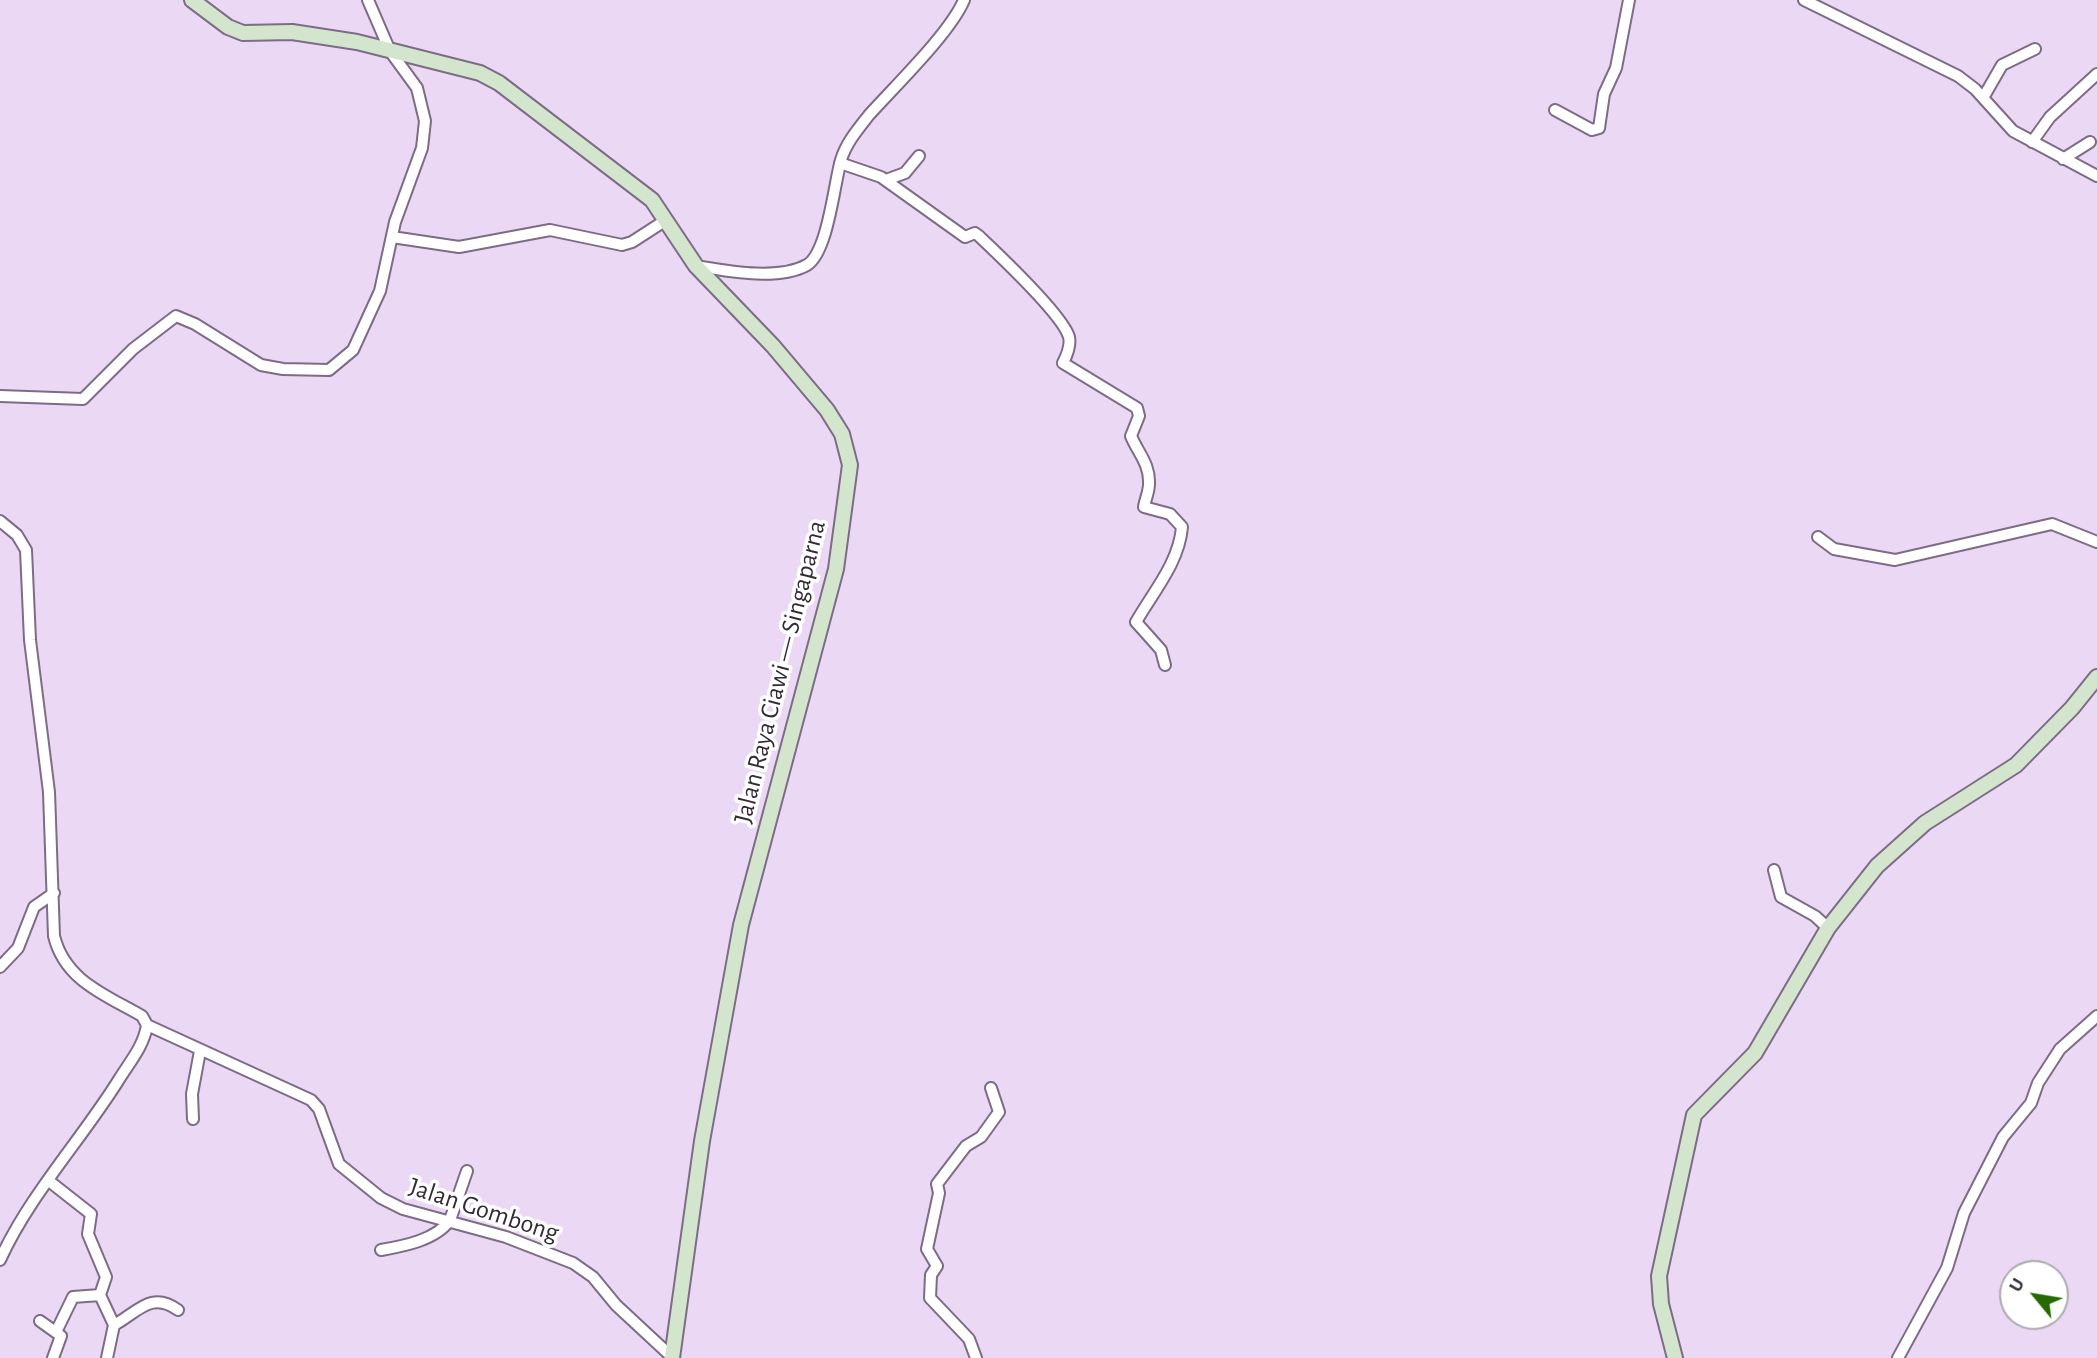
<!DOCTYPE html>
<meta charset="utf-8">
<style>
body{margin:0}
#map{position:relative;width:2097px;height:1358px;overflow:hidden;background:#ebd8f5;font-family:"Alegreya Sans",sans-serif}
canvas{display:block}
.north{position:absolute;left:1999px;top:1260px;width:70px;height:70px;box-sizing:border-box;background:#fff;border:2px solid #adabaf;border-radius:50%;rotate:300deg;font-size:19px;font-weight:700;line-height:28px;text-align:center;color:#332c36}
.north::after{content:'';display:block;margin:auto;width:24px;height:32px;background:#266a01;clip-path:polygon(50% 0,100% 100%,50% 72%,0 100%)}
</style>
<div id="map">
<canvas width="2097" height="1358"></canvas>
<div class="north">U</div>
</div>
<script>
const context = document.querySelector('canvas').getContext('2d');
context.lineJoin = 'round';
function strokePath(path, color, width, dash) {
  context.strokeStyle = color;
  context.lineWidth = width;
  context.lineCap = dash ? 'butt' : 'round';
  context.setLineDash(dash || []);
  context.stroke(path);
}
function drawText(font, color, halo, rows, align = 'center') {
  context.font = font + ' "Alegreya Sans",sans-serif';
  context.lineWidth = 7;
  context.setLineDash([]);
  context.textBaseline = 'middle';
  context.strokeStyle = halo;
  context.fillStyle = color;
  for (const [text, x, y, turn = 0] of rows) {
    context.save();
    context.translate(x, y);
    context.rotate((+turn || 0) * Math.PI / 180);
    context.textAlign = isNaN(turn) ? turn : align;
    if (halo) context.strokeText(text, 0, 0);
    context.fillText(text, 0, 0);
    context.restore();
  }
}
const street = new Path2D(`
 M1804,0L1958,76L1975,89L2013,131L2097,176
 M1983,98L2002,65L2035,49
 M1555,110L1592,130L1599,128L1604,94L1616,68L1629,0
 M2032,142L2050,117L2097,74
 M2063,159L2090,142
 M840,163L881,177L965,237L975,233L979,236C998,254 1063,315 1069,337C1071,345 1066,357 1063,363L1137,408L1139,416L1131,436C1138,453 1150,464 1149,484C1149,492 1145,500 1144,507L1170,514L1182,527C1179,563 1153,592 1136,622L1161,650L1165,665
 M886,180L905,173L919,156
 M392,237L459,247L550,230L622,245L632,242L666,220
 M696,266C727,271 778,281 807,265C828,252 834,184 841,160C846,143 858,129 869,115C895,86 950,33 964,0
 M0,396L83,399L133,349L176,316L195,324L261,365L283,369L329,370L353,350L380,291L395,222L422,148L425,121L417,88L390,51L368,0
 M0,521L17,535L26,550L30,640L49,792L54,936C65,981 106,995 142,1016L147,1025C144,1046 129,1063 118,1081C81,1140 29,1196 0,1260
 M1818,537L1834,549L1895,560L2052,524L2097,542
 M1774,870L1781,897L1815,916L1828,928
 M0,967L18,948L34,907L54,893
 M147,1025L311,1100L319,1109L339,1164L381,1198L403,1209L506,1237L573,1263L593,1277L616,1305L673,1358
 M193,1119L192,1094L200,1051
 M49,1181L91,1214L88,1234L106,1277L100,1295L114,1325L107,1358
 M381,1250C404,1246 436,1240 450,1220L467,1171
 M40,1321L61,1336L53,1358
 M114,1325C137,1313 151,1290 178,1310
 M56,1332L73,1297L100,1295
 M976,1358L969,1339L930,1298L931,1275L937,1266L927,1249L939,1193L937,1184L966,1146L981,1137L999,1112L991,1088
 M1898,1358L1947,1268L1964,1213L2003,1137L2031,1103L2038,1083L2060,1049L2097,1016`);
const secondary = new Path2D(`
 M192,0L228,27L243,33L292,32L357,42L480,73L499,83L652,200L696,266L773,346L827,410L842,434L850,465L836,569L741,925L702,1141L672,1358
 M1675,1358L1661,1304L1659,1276L1694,1115L1755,1053L1828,928L1877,866L1925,823L2016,765L2072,708L2097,677`);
const streetNames = [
 ["Jalan Raya Ciawi — Singaparna",780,672,-76],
 ["Jalan Gombong",484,1210,18]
];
strokePath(street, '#7c6c85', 14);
strokePath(secondary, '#7c6c85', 18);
strokePath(street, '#fff', 10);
strokePath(secondary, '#d3e6cd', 14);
drawText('26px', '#332c36', '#fff', streetNames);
</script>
